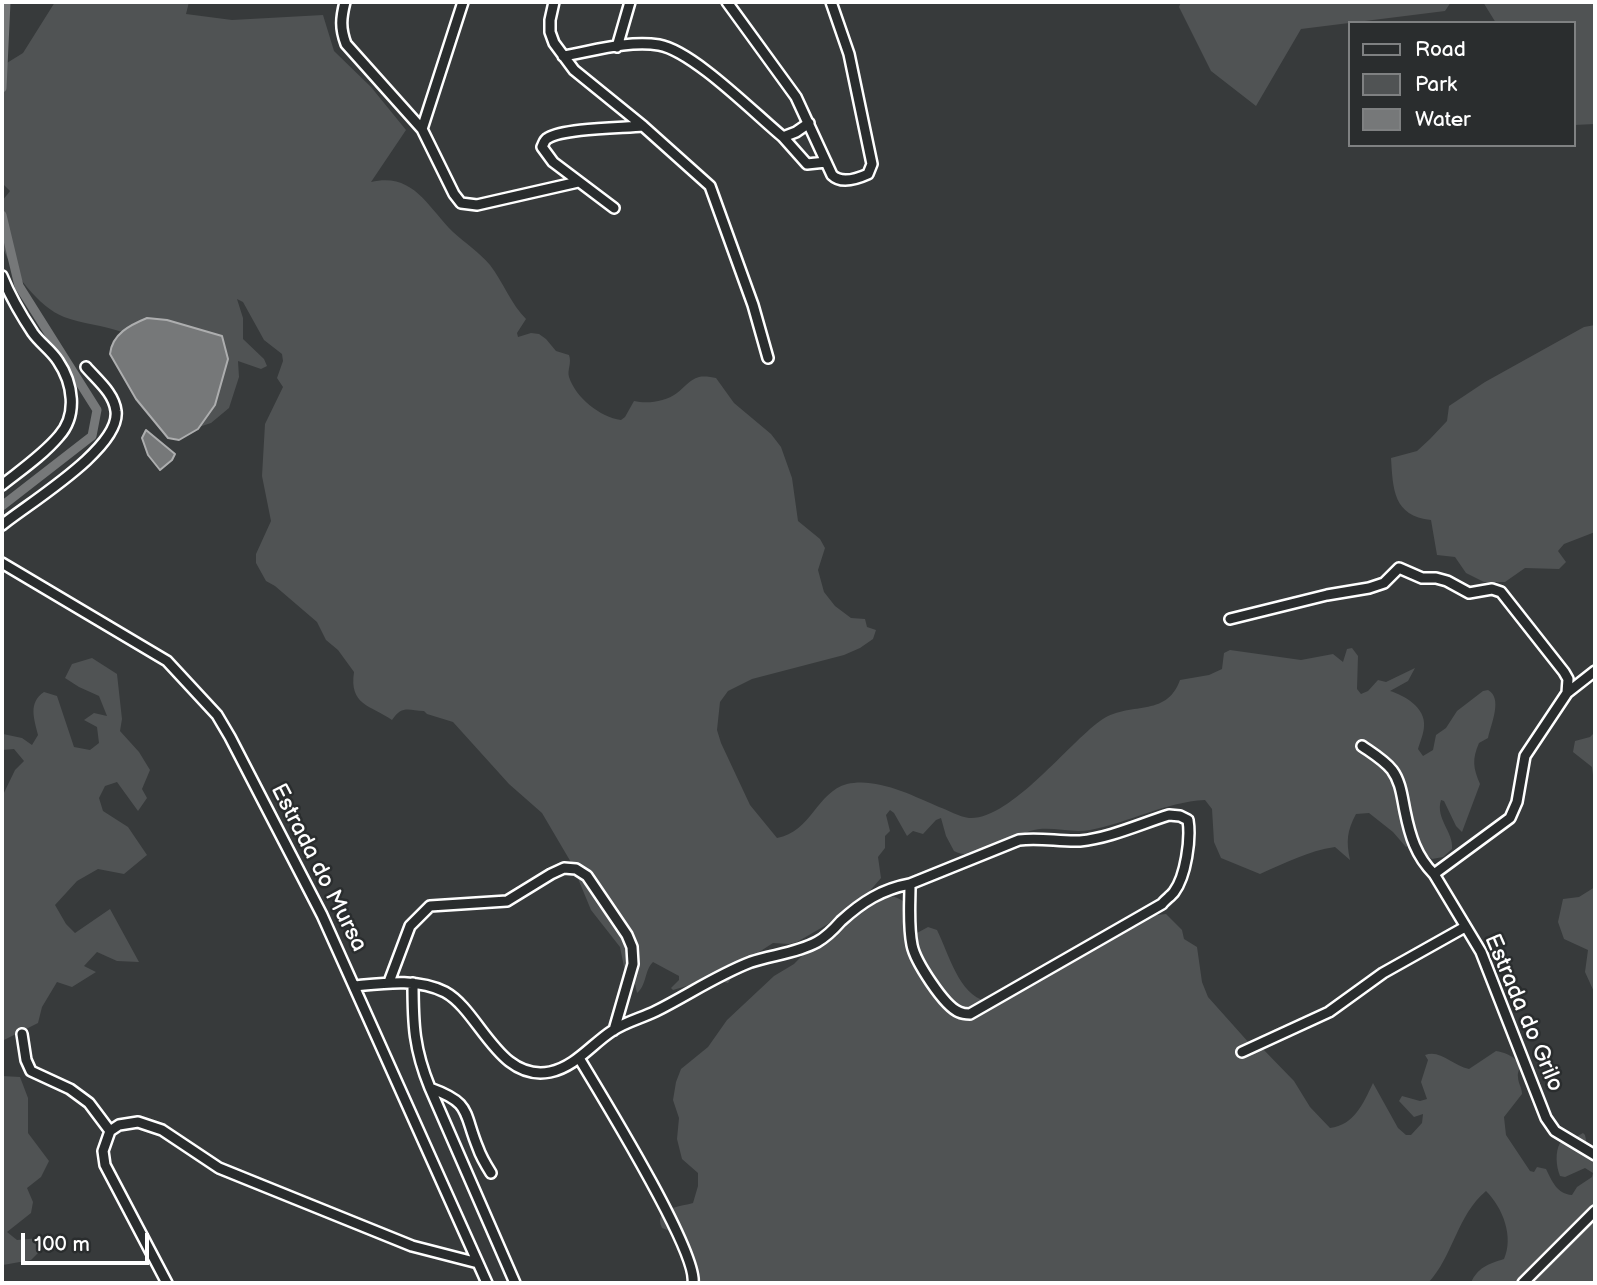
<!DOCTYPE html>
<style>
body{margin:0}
#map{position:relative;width:1597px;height:1285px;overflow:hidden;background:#373a3b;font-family:"Balsamiq Sans",sans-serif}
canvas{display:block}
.frame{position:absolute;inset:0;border:4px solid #fff;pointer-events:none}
.legend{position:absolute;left:1348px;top:21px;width:228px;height:126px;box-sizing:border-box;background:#2a2d2e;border:2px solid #7f8182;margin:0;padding:9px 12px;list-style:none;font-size:21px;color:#fff}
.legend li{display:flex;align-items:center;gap:14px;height:35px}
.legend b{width:35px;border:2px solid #7f8182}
.scale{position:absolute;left:21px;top:1233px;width:128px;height:32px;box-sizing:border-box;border:4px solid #fff;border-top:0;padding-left:9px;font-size:21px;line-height:24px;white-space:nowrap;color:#fff;-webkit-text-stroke:5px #2a2d2e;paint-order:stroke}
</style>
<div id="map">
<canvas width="1597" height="1285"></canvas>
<div class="frame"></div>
<ul class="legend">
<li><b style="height:9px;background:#2a2d2e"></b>Road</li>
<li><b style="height:19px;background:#505354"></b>Park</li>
<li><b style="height:19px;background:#767879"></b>Water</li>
</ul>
<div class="scale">100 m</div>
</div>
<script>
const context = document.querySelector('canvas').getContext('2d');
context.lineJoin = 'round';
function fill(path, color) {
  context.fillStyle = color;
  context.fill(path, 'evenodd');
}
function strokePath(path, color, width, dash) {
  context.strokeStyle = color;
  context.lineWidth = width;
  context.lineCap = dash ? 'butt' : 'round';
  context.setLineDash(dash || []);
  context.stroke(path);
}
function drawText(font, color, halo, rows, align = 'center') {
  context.font = font + ' "Balsamiq Sans",sans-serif';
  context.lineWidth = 5;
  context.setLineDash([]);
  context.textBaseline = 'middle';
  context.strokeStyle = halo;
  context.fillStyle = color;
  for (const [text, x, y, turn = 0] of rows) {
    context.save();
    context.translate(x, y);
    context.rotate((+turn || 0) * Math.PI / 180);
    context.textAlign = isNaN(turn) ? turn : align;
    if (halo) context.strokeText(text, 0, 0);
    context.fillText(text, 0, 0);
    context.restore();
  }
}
const green = new Path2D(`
 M55,2H189L186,14L232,20L323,15L334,51L371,87L406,130L371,182C413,172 427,206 453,232C465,243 479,252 490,265C503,282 511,304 526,319L517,333L518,337L531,333L539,334L546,339L556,351L569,355C572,363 567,370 569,377C576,398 600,417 621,420L625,417L634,401C647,404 665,402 677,393C684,388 689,380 699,377C704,376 711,377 716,378L734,403L771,434L781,447L792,478L798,521L820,539L825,548L818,570L824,592L835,606L851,618L865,619L867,627L876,630L873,639L860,648L844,655L752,679L728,691L720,702L717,730L721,743L750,805L777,838C811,832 817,792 847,784C876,777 912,795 939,807C948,810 959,817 969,818C1009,821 1068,744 1100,721C1129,700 1166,719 1180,680L1209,675L1222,669L1224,653L1230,650L1301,660L1333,654L1343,662L1347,649L1352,648L1358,656L1357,689L1361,694L1368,691L1378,680L1386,682L1415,668L1408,681L1390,691C1404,695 1426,708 1424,726C1424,733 1420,742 1418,749L1423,756L1433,750L1436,735L1446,728L1457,711L1483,691L1488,690C1503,698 1491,724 1488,738L1479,743C1472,759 1473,768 1480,784L1462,832L1456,826L1444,801L1441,800C1435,819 1454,832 1452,849L1443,857L1432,859L1412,843L1406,847L1393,832L1369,813L1356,814C1347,831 1346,841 1350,860L1335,847C1308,851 1285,863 1260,874L1221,858L1214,842L1212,809L1205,800C1165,802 1128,823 1090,830C1070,834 1050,825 1030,831C1009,838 976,863 954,851L946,836L941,818L936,820L923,834L913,831L907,836L894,813L890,810L886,815L890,831L885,836V848L878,857L881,878L861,901C880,896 889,891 906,903L913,932L917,933L928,927L937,930C949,954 959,995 986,1001L1116,933L1136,927L1157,915L1166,914L1182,930L1184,939L1197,947L1202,982L1208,997L1250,1044L1260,1046L1294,1081L1310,1107L1330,1128C1354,1125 1363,1104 1373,1083L1398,1128L1406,1135H1411L1422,1123L1423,1114L1414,1117L1399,1101L1402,1096L1420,1101L1427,1099L1421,1082L1428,1060L1425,1055C1440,1049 1452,1065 1469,1069L1496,1051C1503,1052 1518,1057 1519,1066C1520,1069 1517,1073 1518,1077C1518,1083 1522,1088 1522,1094L1504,1117L1506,1135L1530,1171L1534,1172L1537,1167L1546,1169C1552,1181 1557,1194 1572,1195L1577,1187L1592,1177L1593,1173L1585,1168L1565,1177L1560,1176C1556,1166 1555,1152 1560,1143L1569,1141L1583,1133L1585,1135L1587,1145L1595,1155V1283H1471C1477,1268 1488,1264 1504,1259C1514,1237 1503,1208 1486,1191C1457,1215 1453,1257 1428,1283H694L673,1232L662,1228C653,1208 679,1207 693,1203L698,1186V1173L682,1159L677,1139L679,1118L673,1100L676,1082L681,1069L708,1047L727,1020L774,976L794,964L840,917L797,942L789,944L773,943L739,965L728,983L711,979L673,990L671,988L679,980V976L653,962C644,971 647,985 637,993L635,984L626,977L620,947L591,910L572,864L542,813L509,784L453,722L427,714L424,711C408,710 402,705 392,720C370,705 349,705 354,672L338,650L326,640L317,622L275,586L266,581L256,563V554L271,521L262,476L265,424L283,387L277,378L283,361L282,354L264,340L243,302L237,299L243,318V339L264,359L267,366L261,369L238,361L239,377L229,408L211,423L199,427L122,332C103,325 82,324 64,317C39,307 12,272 3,248C0,242 0,206 3,200C5,197 8,194 10,191L2,183V66L23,53Z
 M1181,2H1451L1445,11L1301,29L1256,106L1211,71L1179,7Z
 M1483,2H1595V124L1574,125V23H1496Z
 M1595,325V532L1564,544L1558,551L1566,562L1559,569L1525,568L1505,582H1484L1466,573L1455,557L1437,555L1431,520C1393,516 1393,489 1391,458L1417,451L1430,439L1447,421L1449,406L1485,382L1584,327Z
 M92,658L117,674L122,719L120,731L139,752L150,770L142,789L147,798L138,811L117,782L105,786L99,798L103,811L128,827L147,855L124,874L98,869L77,881L55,905L66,924L75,933L110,909L139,962L117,961L97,952L84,966L96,972L72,987L57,982L42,1007L38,1023L2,1041V797L15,770L24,761L14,749L2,750V735L3,734L22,738L32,745L38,735C34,718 28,703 44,692L57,696L74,747L90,750L99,743L97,727L84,720L94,713L107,716L99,696L79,687L65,678L72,664Z
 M1595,732V791L1592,767L1573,752L1575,741L1590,737Z
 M1595,887V994L1585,972L1588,950L1564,939L1558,922L1563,899L1579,897Z
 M2,1076L20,1077L28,1098V1133L49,1161L41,1177L27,1188L33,1202L31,1213L7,1232L17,1240L40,1238L43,1248L31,1260L3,1265L2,1273Z`);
const water = new Path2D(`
 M147,318L167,320L222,336L228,359L215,405L198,429L179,440L168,438L136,399L110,354C112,334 130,325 147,318Z
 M146,430L175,454L172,460L160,470L148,455L142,438Z`);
const canal = new Path2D(`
 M2,88L6,2
 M2,215L19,286L97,410L92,436L2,506`);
const minor = new Path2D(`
 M345,2C341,18 340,28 346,44L422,129L454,194L461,203L477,205L578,182
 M554,2L550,20V32L554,43L574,70L643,126L710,186L753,305L768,358
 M727,2L796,97L832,175C841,184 857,179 868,174L872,164L849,54L831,2
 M617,47L630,2
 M563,56C593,51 628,40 659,45C693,51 754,113 783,137L796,132L809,123
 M422,129L463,2
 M783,137L807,164L826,162
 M614,208L553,162L542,147C544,143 544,140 548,138C565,128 621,128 643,126
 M2,276C10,296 21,315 33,333C40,343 51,350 58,361C73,383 78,415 59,436C43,455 21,470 2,485
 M2,525C29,503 121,448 116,411C114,393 97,380 86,367
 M2,563L167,661L217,715L230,737L322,915L487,1283
 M1230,619L1327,595L1369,588L1384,583L1399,568L1422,578H1436L1447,581L1469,593L1492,589L1501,592L1564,672L1568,679L1567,693L1525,756L1517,802L1510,818L1434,874L1481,952L1546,1118L1555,1131L1595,1155
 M1567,693L1595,671
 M1362,746C1372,753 1384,760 1392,770C1401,782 1402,797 1405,811C1410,836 1416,856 1434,874
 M389,982L410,926L430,906L507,901L551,874L564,868L576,869L587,876L627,935L632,947L633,964L614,1030
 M413,983C413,1025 414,1049 430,1088C472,1103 463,1112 478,1148C481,1157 486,1165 491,1173
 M355,986C384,983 418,978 445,992C480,1011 498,1082 550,1072C575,1067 592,1044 612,1031C625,1022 642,1018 656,1011C688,995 717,975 751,962C772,955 797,953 817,942C826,937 834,929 841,921C862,902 882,889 910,884L1019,840C1040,837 1059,842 1080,841C1110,838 1140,824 1169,815L1180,816L1188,820C1191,839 1186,876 1174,892C1171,896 1165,900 1162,904L970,1014C967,1014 963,1014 959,1012C944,1006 915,961 912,945C908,925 910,904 910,884
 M22,1034L26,1060L31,1071L70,1089L89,1103L110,1131
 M1242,1052L1329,1012L1383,973L1465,927
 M579,1058C600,1093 698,1252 693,1283
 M430,1088L515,1283
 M167,1283L105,1165L103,1151L110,1131L119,1125L138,1122L162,1130L219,1168L412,1246L478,1263
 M1523,1283L1595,1211`);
const streetNames = [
 ["Estrada do Mursa",318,868,63],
 ["Estrada do Grilo",1523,1013,67]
];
fill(green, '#505354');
fill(water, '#767879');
strokePath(water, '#adaeaf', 2);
strokePath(canal, '#767879', 9);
strokePath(minor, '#fff', 14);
strokePath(minor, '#2a2d2e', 9);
drawText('23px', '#fff', '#2a2d2e', streetNames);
</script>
